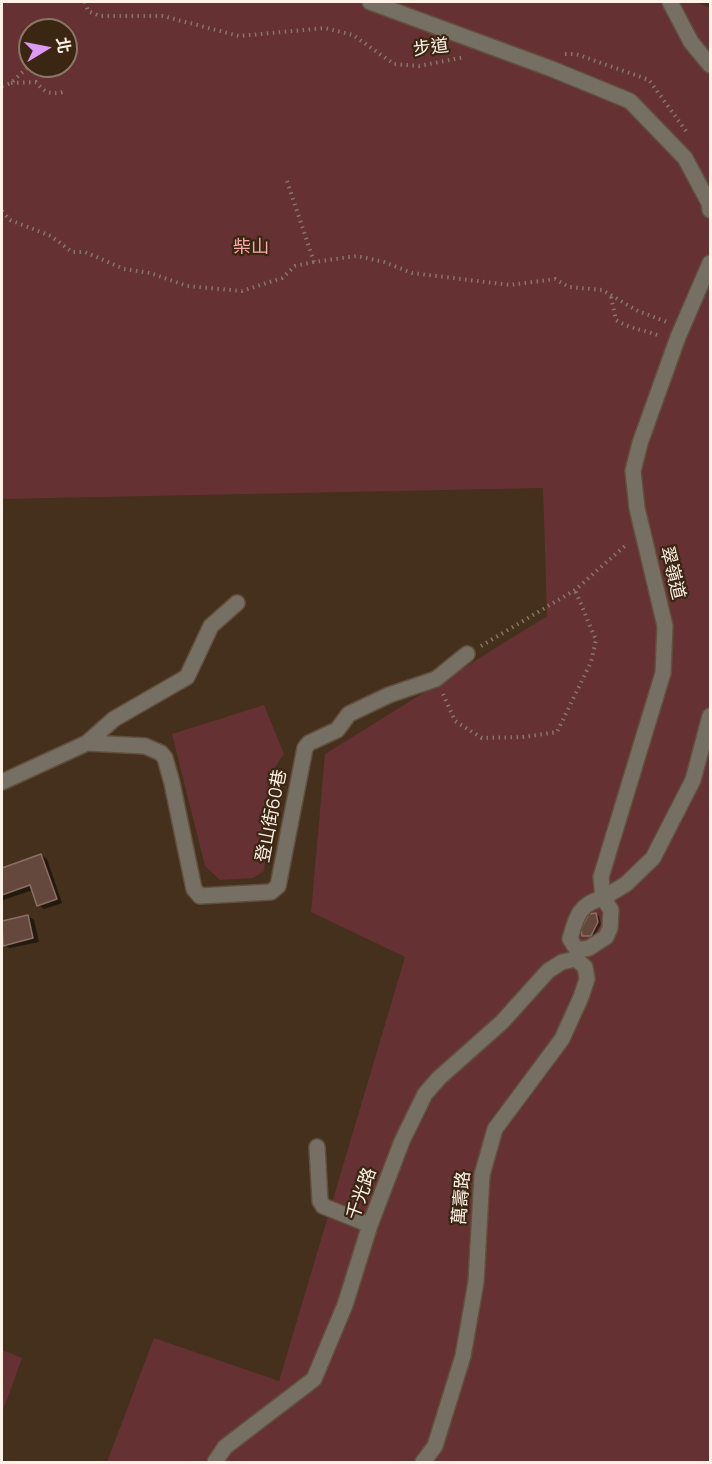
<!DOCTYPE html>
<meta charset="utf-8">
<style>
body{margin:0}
#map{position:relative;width:712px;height:1464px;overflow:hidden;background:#44301d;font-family:Manrope,"Noto Sans TC",sans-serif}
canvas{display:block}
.frame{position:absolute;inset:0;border:3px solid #fff1e6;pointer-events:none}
.north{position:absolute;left:18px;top:18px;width:60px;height:60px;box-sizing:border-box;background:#3a2613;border:2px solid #897767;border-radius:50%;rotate:80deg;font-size:16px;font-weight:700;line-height:24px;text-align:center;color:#fff1e6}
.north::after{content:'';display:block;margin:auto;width:21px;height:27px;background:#dd99f4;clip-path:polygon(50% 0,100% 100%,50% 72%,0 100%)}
</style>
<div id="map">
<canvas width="712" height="1464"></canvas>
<div class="frame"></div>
<div class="north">北</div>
</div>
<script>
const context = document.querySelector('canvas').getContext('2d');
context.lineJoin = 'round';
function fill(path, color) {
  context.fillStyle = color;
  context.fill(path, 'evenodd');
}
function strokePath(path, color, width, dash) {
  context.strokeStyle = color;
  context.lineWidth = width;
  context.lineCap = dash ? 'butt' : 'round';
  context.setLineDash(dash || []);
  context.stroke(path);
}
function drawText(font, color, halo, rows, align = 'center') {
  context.font = font + ' Manrope,"Noto Sans TC",sans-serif';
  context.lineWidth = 4.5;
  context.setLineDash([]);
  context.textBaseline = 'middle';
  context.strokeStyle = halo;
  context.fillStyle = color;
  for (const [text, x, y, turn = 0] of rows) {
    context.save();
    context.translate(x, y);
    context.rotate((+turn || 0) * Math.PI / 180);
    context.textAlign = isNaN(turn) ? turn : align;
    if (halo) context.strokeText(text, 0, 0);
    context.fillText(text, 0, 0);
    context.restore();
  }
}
const green = new Path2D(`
 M2,2H696L710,8V1462H107L154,1338L279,1381L405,957L311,912L325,754L547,616L543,488L2,499ZM30,30H66V66H30Z
 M264,705L284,754L273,770L264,871L253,878L220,880L205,866L172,734Z
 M2,1350L22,1358L2,1413Z`);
const shadow = new Path2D(`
 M41,855L47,859L62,903L44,909L38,905L33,890L3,900L2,899V870Z
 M596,914L599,916L601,924L594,936H586L583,935Z
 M28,916L34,920L39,942L10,948L4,945L2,922Z`);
const building = new Path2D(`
 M41,854L57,899L37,906L30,885L2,895V868Z
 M596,913L598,922L591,936H582L581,929L589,914Z
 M28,915L33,938L3,946L2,921Z`);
const path = new Path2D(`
 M85,2L88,11L100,16H163L239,36L325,28L353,35L394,64L419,66L465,57
 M565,54H576L649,80L686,131
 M11,83L36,82C44,92 50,95 63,92
 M2,86L11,83L28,67
 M287,181L314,262L357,256L384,262L412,273L510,285L555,279L569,287L602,290L638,311L667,322
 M2,211L10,220L51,236L72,252H85L124,269L150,273L187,286L242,291L282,278L295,266L314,262
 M611,297L616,320C630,329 645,330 660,336
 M481,646L575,590L627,544
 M443,694L455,721L482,738L524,737L557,732L591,662L596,640L575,590`);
const minor = new Path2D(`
 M370,2L552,69L630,101L685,158L709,203L710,210
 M670,2L691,42L710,65
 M710,263L678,337L640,443L633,471L637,508L665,626L663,673L601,877L603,898L626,884L653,858L693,780L710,716
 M87,743L114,719L187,677L211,626L237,603
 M2,782L87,743L145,746L161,753L165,758L172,783L194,889L200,896L271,892L278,886L305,748L309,743L337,730L349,714L389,695L436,679L467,654
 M576,959L577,950L570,939C576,917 579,904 603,898L611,910L610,928L606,937L589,948L577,950
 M317,1147L320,1201L323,1206L370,1225
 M215,1462L225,1447L314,1379L345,1305L370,1225L402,1141L425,1094L439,1078L502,1022L548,971L562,962L576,959
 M423,1462L435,1446L463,1356L476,1282L482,1175L495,1129L562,1039L581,997L587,979L585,967L576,959`);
const streetNames = [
 ["步道",431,48,-7],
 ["翠嶺道",672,573,76],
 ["登山街60巷",272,816,-79],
 ["千光路",362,1194,-70],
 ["萬壽路",462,1198,-85]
];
const parkNames = [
 ["柴山",251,248]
];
fill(green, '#653132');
fill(shadow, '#0007');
fill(building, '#64483e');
strokePath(building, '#8d6e63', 1.5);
strokePath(minor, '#624f3d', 18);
strokePath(path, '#887767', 4, [1.5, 4.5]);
strokePath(minor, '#767064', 15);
drawText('18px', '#fff1e6', '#3a2613', streetNames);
drawText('18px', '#fbaaa9', '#3a2613', parkNames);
</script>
